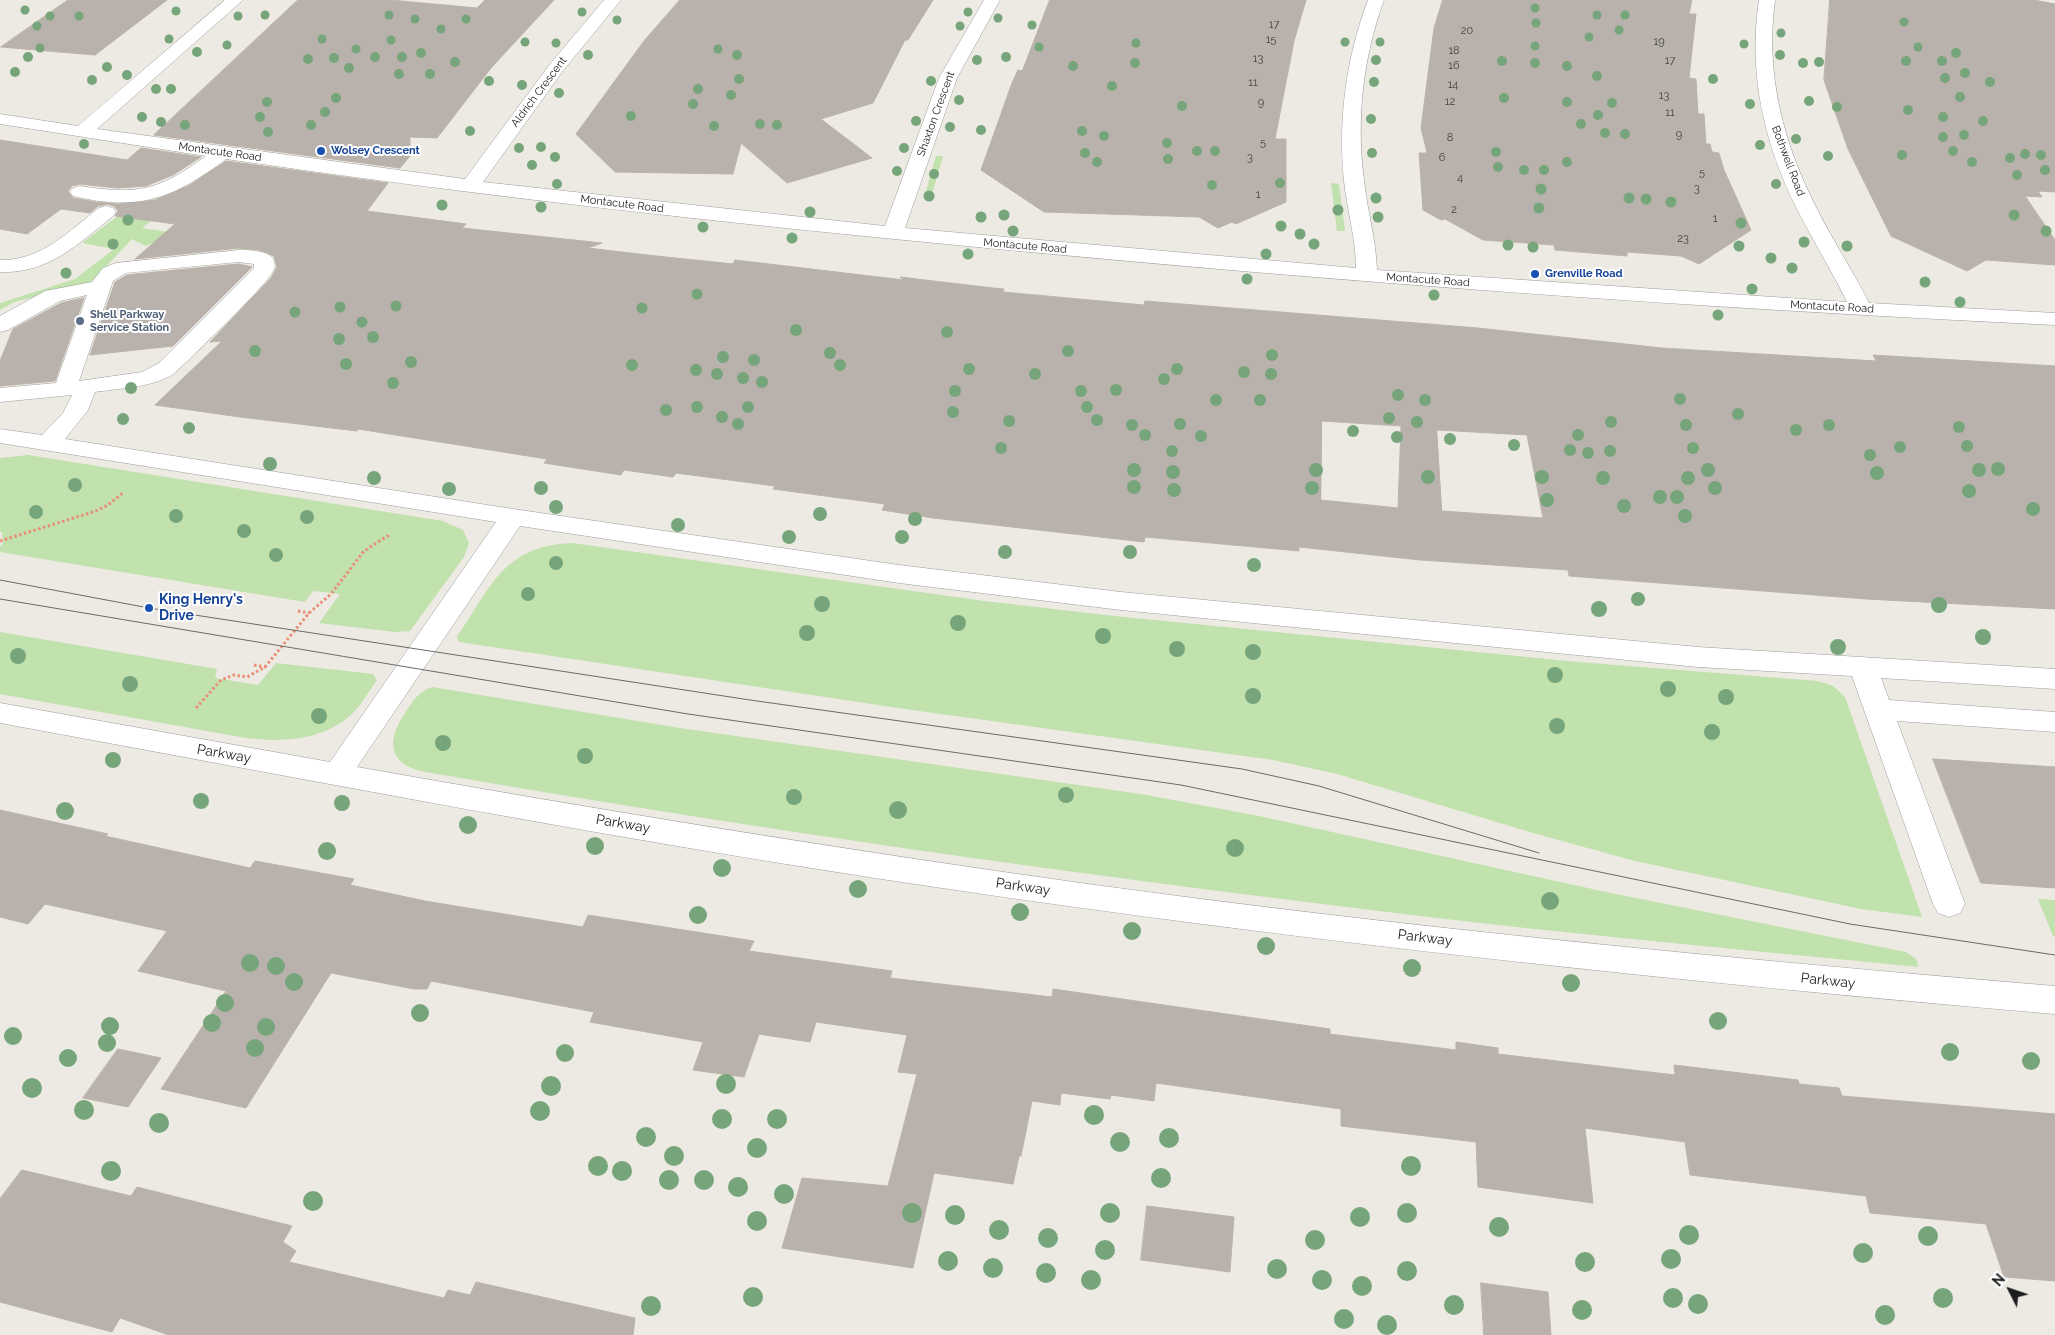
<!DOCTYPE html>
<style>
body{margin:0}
#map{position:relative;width:2055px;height:1335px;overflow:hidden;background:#eceae2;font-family:Raleway,sans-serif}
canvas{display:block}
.north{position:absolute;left:1985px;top:1265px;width:50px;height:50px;-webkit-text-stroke:4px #fff;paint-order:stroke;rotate:311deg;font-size:14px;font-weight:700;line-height:20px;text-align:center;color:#1c1c1c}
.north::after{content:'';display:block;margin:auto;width:18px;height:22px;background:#1c1c1c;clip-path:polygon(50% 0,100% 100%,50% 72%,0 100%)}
</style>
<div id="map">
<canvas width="2055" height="1335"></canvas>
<div class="north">N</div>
</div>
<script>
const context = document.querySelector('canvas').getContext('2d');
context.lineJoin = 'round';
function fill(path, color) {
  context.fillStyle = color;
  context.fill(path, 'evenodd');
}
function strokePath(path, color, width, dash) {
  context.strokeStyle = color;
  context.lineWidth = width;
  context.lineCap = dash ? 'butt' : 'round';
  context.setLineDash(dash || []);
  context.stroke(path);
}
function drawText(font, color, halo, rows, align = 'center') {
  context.font = font + ' Raleway,sans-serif';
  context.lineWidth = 4;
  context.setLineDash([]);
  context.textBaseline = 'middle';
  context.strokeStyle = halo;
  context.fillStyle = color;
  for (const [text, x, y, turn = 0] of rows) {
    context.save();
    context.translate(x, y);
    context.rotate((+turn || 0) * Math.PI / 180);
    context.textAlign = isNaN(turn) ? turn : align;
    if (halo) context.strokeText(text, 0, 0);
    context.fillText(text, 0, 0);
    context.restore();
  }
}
const grass = new Path2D(`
 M936,156H943L931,198H924Z
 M214,171L142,228L302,252L277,272L279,258L264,250L233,249L237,245L170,235L146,246L132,239L90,283L14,302L0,310V303L75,279L114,249L82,243L127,209L152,213L205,173Z
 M1331,183L1339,184L1345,231H1337Z
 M28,455L443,521L463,530L469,543L464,557L410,631L395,632L319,623L340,594L313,591L305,602L0,552V547L3,543L2,532H0V458Z
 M572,543L984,601L1114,616L1578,662L1818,681L1833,686L1845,697L1922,917L1861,909L1635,861L1533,833L1337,774L1273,760L905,709L459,642L457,637C491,586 504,546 572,543Z
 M0,632L217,669L215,678L258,685L276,663L373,674L377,680C367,694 359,709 346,719C318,741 279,742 246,738L0,694Z
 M432,687L680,728L1141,794L1259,816L1606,892L1906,952L1917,960L1918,967C1770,952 1621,939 1472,922C1120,881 769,832 420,771C384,761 389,735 407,710C414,699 419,692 432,687Z
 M2038,899L2055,900V937L2053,936Z`);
const building = new Path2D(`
 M68,0H167L95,55L1,47Z
 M298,0H390L477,8L485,0H554L491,68L437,138L410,137V156L400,168L154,135Z
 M680,0H933L908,40H905L873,103L821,119L872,158L787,183L741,143L733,174L615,172L576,134L644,41Z
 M1050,0H1306L1294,41L1275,139H1286V202L1236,224L1232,222L1218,228L1199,217L1044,212L981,170L1012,83L1018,70L1022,71Z
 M1443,0H1692L1689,14H1696L1689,78L1696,79L1698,114H1704L1706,144H1710L1712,152L1719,153L1724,170L1751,230L1699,264L1681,256L1627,252V256L1555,250L1554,245L1483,240L1445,219L1441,220L1423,210L1419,153H1427L1421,128L1434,28Z
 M1830,0H2034L2055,4V192L2038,191L2042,197L2025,196L2055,240V265L1986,260L1967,271L1891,236L1848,149L1824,80Z
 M0,140L127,160L141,148L201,157L173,175L146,186L117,188L80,184L72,186L68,191L73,198L96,202L118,204L155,200L190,185L226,161L388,183L367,211L466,224L462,228L602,243L588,248L647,255L733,264L735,260L904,280L900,277L993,288L1004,289L1003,292L1144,305L1145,301L1478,328L1662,348L1876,361L1873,355L2055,366V609L1866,599L1569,576L1568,570L1420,560L1299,547V551L1145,537L1144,542L933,518L882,510L885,504L773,489L775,486L676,473L673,477L624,470L621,475L544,463L547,459L358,429L357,431L240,417L155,405L222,341L210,342L271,278L277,267L274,256L259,250L239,248L135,259L175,224L115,216L118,211L114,206L107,204L98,206L90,213L61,209L27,234L0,229ZM1322,421L1401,426L1398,508L1321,500ZM1437,430L1527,435L1543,518L1442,511Z
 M239,264L252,267L173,346L90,355L115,282L127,275Z
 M84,298L55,381L0,386V361L13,329L61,303Z
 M1933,759L2055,767V888L1981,883Z
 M0,810L108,834L105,836L250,868L255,861L354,879L350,885L425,901L583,927L588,915L754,941L749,951L892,971L890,978L1052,997L1053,989L1330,1029V1034L1456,1050V1042L1498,1048V1054L1675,1075L1674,1065L1798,1080L1799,1084L1839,1088L1842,1096L2055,1114V1281L2004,1277L1986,1224L1870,1213L1866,1196L1690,1175L1685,1142L1585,1128L1593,1203L1478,1187L1476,1142L1341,1126V1109L1156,1083L1154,1101L1111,1095L1110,1099L1061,1093L1060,1105L1032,1101L1021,1156H1019L1013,1184L934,1173L913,1268L782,1248L802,1178L888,1186L917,1074L898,1072L907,1035L816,1022L810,1042L759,1034L744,1077L693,1070L703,1042L590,1022L594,1012L431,981L427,989H414L331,973L246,1108L161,1089L226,991L138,971L167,931L45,904L28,924L0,917Z
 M118,1049L161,1058L128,1107L83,1098Z
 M22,1170L131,1196L137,1187L292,1226L283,1242L296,1251L289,1262L444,1298L448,1290L470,1295L476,1282L635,1318L633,1335H169L120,1318L112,1332L0,1302V1199Z
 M1147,1206L1234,1217L1230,1272L1141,1260Z
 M1481,1283L1548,1292L1551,1335H1484Z`);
const path = new Path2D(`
 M0,541L96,511L108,505L124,492
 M298,611L309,613
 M254,665L265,667
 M196,708L221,680L234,675L247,677L265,667L309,613L331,594L364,551L389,535`);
const minor = new Path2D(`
 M225,0H243L97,129L465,179L550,64L604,0H621L562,72L483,182L885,226L939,78L984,0H1000L957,78L905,228L1356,268C1356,239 1347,210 1344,181C1338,119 1346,58 1368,0H1384C1363,58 1356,118 1364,180C1367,210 1376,239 1377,270L1847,302C1832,271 1813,241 1798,211C1764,144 1748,74 1759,0H1775C1765,74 1783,143 1817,209C1833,241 1853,271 1869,303L2055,313V325C1698,308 1342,282 987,248C733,224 479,196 226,159C174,198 139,212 73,196L70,192L73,188L80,186C138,195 158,191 206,156L0,124V114L78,126Z
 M106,206L113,208L116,212L113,216C78,244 48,274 0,272V260C41,261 69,231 99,208Z
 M239,250C248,250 271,250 274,261C275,264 275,267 274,269C270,283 191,357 175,373C152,388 121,388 95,392L88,410L65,439L513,509L899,565L1121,592L1698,647L2055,669V689L1881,678L1889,700L2055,712V732L1897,721L1965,904L1960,913L1949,917L1938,913L1933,904L1852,676L1698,667L1121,610L899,583L520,526L357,767C600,810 844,850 1088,884C1409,928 1732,959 2055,986V1014C1681,982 1307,942 935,887C622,841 311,780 0,723V703L330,762L496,522L0,443V429L42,435L63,413L72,395L0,402V388L56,383L87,295L60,301L8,330L0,332V316L45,291L92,282L103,268L116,263ZM239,262L254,264V268L159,363L142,372L79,381L113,281L126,273Z`);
const tram = new Path2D(`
 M0,580L149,608L750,700L1242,769L1319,786L1539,853
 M0,599L688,714L1181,785L1850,924L2055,955`);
const trees = [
 [1535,8,4.5],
 [25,10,4.5],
 [176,11,4.5],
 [582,12,4.5],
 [968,12,4.5],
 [265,15,4.5],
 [389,15,4.5],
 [1597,15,4.5],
 [1625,15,4.5],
 [50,16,4.5],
 [79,16,4.5],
 [238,16,4.5],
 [998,18,4.5],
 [415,19,4.5],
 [466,19,4.5],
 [617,20,4.5],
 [1904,22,4.5],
 [1536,23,4.5],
 [1032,25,4.5],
 [37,26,4.5],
 [960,26,4.5],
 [441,29,4.5],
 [1619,30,4.5],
 [1781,33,4.5],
 [1589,37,4.5],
 [169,39,4.5],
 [322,39,4.5],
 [391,40,4.5],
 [525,42,4.5],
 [1345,42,4.5],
 [1380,42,4.5],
 [556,43,4.5],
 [1136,43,4.5],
 [1744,44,4.5],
 [227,45,4.5],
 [1535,46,4.5],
 [1039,47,4.5],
 [1918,47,4.5],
 [40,48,4.5],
 [356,49,4.5],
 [718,49,4.5],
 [197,52,5],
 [421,53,5],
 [1956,53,5],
 [588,55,5],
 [737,55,5],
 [1780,55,5],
 [28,57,5],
 [375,57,5],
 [402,57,5],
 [1006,57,5],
 [334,58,5],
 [308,59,5],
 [977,60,5],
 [1376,60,5],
 [1502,61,5],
 [1906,61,5],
 [1942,61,5],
 [455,62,5],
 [1819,62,5],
 [1135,63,5],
 [1535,63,5],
 [1803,63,5],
 [1073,66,5],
 [1567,66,5],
 [107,67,5],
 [349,68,5],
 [15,72,5],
 [1965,73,5],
 [399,74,5],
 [430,74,5],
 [127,75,5],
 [1597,76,5],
 [1945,78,5],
 [739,79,5],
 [1713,79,5],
 [92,80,5],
 [489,81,5],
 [931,81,5],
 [1374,82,5],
 [1990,82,5],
 [522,85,5],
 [1112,86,5],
 [156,89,5],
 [171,89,5],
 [698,89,5],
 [559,93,5],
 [731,95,5],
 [1960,97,5],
 [336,98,5],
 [1504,98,5],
 [959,100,5],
 [1809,101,5],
 [267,102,5],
 [1567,102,5],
 [1612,103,5],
 [693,104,5],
 [1750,104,5],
 [1182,106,5],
 [1837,107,5],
 [1908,110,5],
 [325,112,5],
 [1598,115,5],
 [631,116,5],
 [142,117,5],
 [260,117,5],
 [1943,117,5],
 [1371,119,5],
 [916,121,5],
 [1983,121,5],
 [161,122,5],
 [760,124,5],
 [1581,124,5],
 [185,125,5],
 [311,125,5],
 [777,125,5],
 [714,126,5],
 [950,127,5],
 [981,130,5],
 [470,131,5],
 [1082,131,5],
 [268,132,5],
 [1605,133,5],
 [1625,134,5],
 [1964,135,5],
 [1104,136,5],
 [1943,137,5],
 [1796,139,5],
 [1167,143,5],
 [84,144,5],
 [1760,145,5],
 [541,147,5],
 [519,148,5],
 [904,148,5],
 [1197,151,5],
 [1215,151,5],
 [1953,151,5],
 [1496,152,5],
 [1085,153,5],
 [1372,153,5],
 [2025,154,5],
 [1902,155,5],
 [2041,155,5],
 [1828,156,5],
 [555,157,5],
 [2010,158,5],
 [1168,159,5],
 [1097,162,5],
 [1567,162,5],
 [1972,162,5],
 [532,165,5],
 [1498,167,5],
 [1524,170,5],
 [1544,170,5],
 [2045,170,5],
 [897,171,5],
 [934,174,5],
 [2017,175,5],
 [1280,183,5],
 [557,184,5],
 [1776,184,5],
 [1212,185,5],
 [1541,189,5.5],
 [929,196,5.5],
 [1376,198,5.5],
 [1629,198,5.5],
 [1646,199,5.5],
 [1671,202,5.5],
 [442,205,5.5],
 [541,207,5.5],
 [1539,208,5.5],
 [1338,210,5.5],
 [810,212,5.5],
 [1004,215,5.5],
 [2014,215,5.5],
 [981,217,5.5],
 [1378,217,5.5],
 [128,220,5.5],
 [1741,223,5.5],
 [1281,226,5.5],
 [703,227,5.5],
 [1013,231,5.5],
 [2046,231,5.5],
 [1300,234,5.5],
 [792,238,5.5],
 [1804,242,5.5],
 [113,244,5.5],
 [1314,244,5.5],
 [1508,245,5.5],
 [1739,246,5.5],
 [1847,246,5.5],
 [1533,247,5.5],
 [968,254,5.5],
 [1266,254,5.5],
 [1771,258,5.5],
 [1792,268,5.5],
 [66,273,5.5],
 [1247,279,5.5],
 [1925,282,5.5],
 [1752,289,5.5],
 [697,294,5.5],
 [1434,295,5.5],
 [1960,302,5.5],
 [396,306,5.5],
 [340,307,5.5],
 [642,308,5.5],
 [295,312,5.5],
 [1718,315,5.5],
 [362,322,5.5],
 [796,330,6],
 [947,332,6],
 [373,337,6],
 [339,339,6],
 [255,351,6],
 [1068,351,6],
 [830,353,6],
 [1272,355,6],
 [723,357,6],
 [754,360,6],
 [411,362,6],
 [346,364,6],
 [632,365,6],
 [840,365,6],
 [969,369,6],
 [1177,369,6],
 [696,370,6],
 [1244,372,6],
 [717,374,6],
 [1035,374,6],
 [1271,374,6],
 [743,378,6],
 [1164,379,6],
 [762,382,6],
 [393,383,6],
 [131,388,6],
 [1116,390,6],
 [955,391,6],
 [1081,391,6],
 [1398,395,6],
 [1680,399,6],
 [1216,400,6],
 [1260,400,6],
 [1425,400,6],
 [697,407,6],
 [748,407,6],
 [1087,407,6],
 [666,410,6],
 [953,412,6],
 [1738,414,6],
 [722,417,6],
 [1389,418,6],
 [123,419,6],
 [1097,420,6],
 [1009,421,6],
 [1417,422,6],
 [1611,422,6],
 [738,424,6],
 [1180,424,6],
 [1132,425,6],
 [1686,425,6],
 [1829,425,6],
 [1959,427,6],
 [189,428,6],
 [1796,430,6],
 [1353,431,6],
 [1145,435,6],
 [1578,435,6],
 [1201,436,6],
 [1397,437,6],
 [1450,439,6],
 [1514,445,6],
 [1967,446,6],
 [1900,447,6],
 [1001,448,6],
 [1693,448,6],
 [1570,450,6],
 [1172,451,6],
 [1610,451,6],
 [1588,453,6],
 [1870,455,6],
 [270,464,7],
 [1998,469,7],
 [1134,470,7],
 [1316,470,7],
 [1708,470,7],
 [1979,470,7],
 [1173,472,7],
 [1877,473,7],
 [1428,477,7],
 [1542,477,7],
 [374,478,7],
 [1603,478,7],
 [1688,478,7],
 [75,485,7],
 [1134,487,7],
 [541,488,7],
 [1312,488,7],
 [1715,488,7],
 [449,489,7],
 [1174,490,7],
 [1969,491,7],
 [1660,497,7],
 [1677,497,7],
 [1547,500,7],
 [1624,506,7],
 [556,507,7],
 [2033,509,7],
 [36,512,7],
 [820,514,7],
 [176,516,7],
 [1685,516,7],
 [307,517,7],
 [915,519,7],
 [678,525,7],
 [244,531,7],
 [789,537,7],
 [902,537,7],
 [1005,552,7],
 [1130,552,7],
 [276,555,7],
 [556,563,7],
 [1254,565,7],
 [528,594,7],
 [1638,599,7],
 [822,604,8],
 [1939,605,8],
 [1599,609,8],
 [958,623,8],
 [807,633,8],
 [1103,636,8],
 [1983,637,8],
 [1838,647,8],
 [1177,649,8],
 [1253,652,8],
 [18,656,8],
 [1555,675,8],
 [130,684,8],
 [1668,689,8],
 [1253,696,8],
 [1726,697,8],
 [319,716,8],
 [1557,726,8],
 [1712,732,8],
 [443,743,8],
 [585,756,8],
 [113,760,8],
 [1066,795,8],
 [794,797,8],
 [201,801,8],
 [342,803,8],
 [898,810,9],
 [65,811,9],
 [468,825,9],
 [595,846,9],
 [1235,848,9],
 [327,851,9],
 [722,868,9],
 [858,889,9],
 [1550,901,9],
 [1020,912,9],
 [698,915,9],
 [1132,931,9],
 [1266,946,9],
 [250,963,9],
 [276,966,9],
 [1412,968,9],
 [294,982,9],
 [1571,983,9],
 [225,1003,9],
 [420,1013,9],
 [1718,1021,9],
 [212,1023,9],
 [110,1026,9],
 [266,1027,9],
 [13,1036,9],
 [107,1043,9],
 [255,1048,9],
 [1950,1052,9],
 [565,1053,9],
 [68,1058,9],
 [2031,1061,9],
 [726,1084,10],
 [551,1086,10],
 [32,1088,10],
 [84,1110,10],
 [540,1111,10],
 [1094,1115,10],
 [722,1119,10],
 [777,1119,10],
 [159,1123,10],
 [646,1137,10],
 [1169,1138,10],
 [1120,1142,10],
 [757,1148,10],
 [674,1156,10],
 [598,1166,10],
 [1411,1166,10],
 [111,1171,10],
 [622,1171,10],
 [1161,1178,10],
 [669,1180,10],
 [704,1180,10],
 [738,1187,10],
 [784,1194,10],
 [313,1201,10],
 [912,1213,10],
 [1110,1213,10],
 [1407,1213,10],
 [955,1215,10],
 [1360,1217,10],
 [757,1221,10],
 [1499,1227,10],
 [999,1230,10],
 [1689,1235,10],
 [1928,1236,10],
 [1048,1238,10],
 [1315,1240,10],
 [1105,1250,10],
 [1863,1253,10],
 [1671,1259,10],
 [948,1261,10],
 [1585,1262,10],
 [993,1268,10],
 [1277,1269,10],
 [1407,1271,10],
 [1046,1273,10],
 [1091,1280,10],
 [1322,1280,10],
 [1362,1286,10],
 [753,1297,10],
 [1673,1298,10],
 [1943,1298,10],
 [1698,1304,10],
 [1454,1305,10],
 [651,1306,10],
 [1582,1310,10],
 [1885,1315,10],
 [1344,1319,10],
 [1387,1325,10]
];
const markers = [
 [321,151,5,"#1a4fb4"],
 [1535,274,5,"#1a4fb4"],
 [80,321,5,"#5c6f8a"],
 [149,608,5,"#1a4fb4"]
];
const numberNames = [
 ["17",1274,25],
 ["20",1467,31],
 ["15",1271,40],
 ["19",1659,42],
 ["18",1454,51],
 ["13",1258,59],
 ["17",1670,61],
 ["16",1454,66],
 ["11",1253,83],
 ["14",1453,85],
 ["13",1664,96],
 ["12",1450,102],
 ["9",1261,103],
 ["11",1670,113],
 ["9",1679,135],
 ["8",1450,138],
 ["5",1263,143],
 ["3",1250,158],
 ["6",1442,158],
 ["5",1702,173],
 ["4",1460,178],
 ["3",1697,189],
 ["1",1258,195],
 ["2",1454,210],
 ["1",1715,219],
 ["23",1683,239]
];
const farStreetnames = [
 ["Aldrich Crescent",539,92,-53],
 ["Shaxton Crescent",936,114,-70],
 ["Montacute Road",220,152,8],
 ["Bothwell Road",1788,161,69],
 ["Montacute Road",622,204,7],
 ["Montacute Road",1025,246,5],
 ["Montacute Road",1428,280,4],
 ["Montacute Road",1832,307,3]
];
const farTransitnames = [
 ["Wolsey Crescent",331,151],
 ["Grenville Road",1545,274]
];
const farServicenames = [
 ["Shell Parkway",90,315],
 ["Service Station",90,328]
];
const transitNames = [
 ["King Henry's",159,600],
 ["Drive",159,616]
];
const streetNames = [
 ["Parkway",224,754,10],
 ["Parkway",623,824,10],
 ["Parkway",1023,887,8],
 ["Parkway",1425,938,7],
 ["Parkway",1828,981,6]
];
fill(grass, '#c1e1ad');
fill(building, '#b9b2ac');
strokePath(building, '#bcb2a7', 1);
strokePath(minor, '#9d9d9d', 1);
strokePath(path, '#ea8e76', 3, [2.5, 2.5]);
fill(minor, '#fff');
strokePath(tram, '#6a6a6a', 1);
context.fillStyle = '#77a57b';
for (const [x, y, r] of trees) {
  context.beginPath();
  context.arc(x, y, r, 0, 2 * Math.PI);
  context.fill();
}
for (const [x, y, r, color] of markers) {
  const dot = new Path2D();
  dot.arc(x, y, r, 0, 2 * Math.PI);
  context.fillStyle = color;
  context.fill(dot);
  strokePath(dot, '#fff', 2);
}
drawText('11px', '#434240', null, numberNames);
drawText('11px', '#1c1c1c', '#fff', farStreetnames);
drawText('bold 11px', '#164399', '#fff', farTransitnames, 'left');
drawText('bold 11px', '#4e5e75', '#fff', farServicenames, 'left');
drawText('bold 14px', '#164399', '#fff', transitNames, 'left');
drawText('14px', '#1c1c1c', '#fff', streetNames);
</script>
